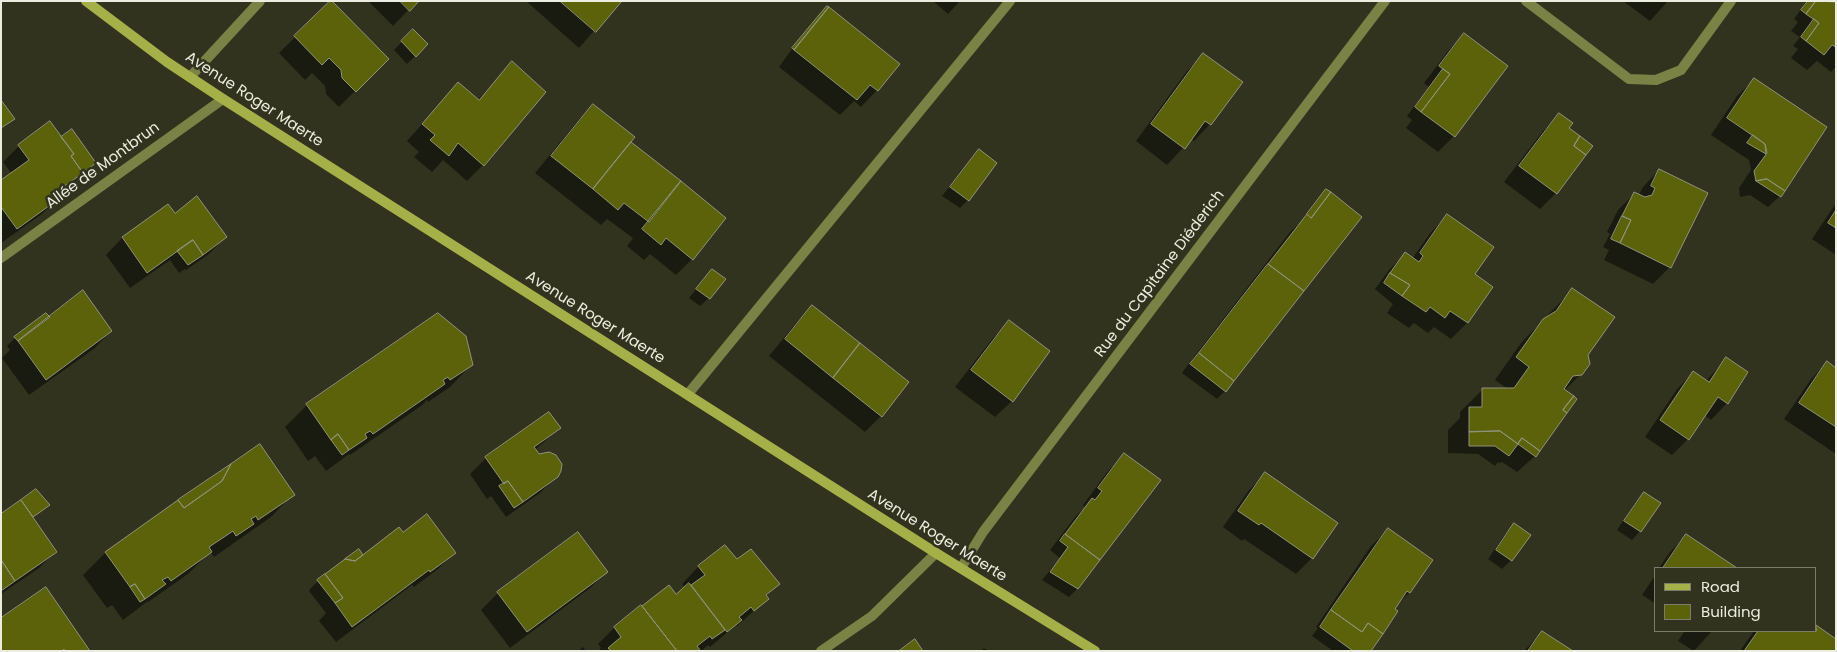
<!DOCTYPE html>
<meta charset="utf-8">
<style>
body{margin:0}
#map{position:relative;width:1837px;height:652px;overflow:hidden;background:#31331e;font-family:Poppins,sans-serif}
canvas{display:block}
.frame{position:absolute;inset:0;border:2px solid #ebede0;pointer-events:none}
.legend{position:absolute;left:1654px;top:567px;width:162px;height:65px;box-sizing:border-box;background:#31331e;border:1px solid #7b7d6c;margin:0;padding:6px 9px;list-style:none;font-size:15px;color:#ebede0}
.legend li{display:flex;align-items:center;gap:10px;height:25px}
.legend b{width:25px;border:1px solid #7b7d6c}
</style>
<div id="map">
<canvas width="1837" height="652"></canvas>
<div class="frame"></div>
<ul class="legend">
<li><b style="height:6px;background:#a6b049"></b>Road</li>
<li><b style="height:14px;background:#5b620a"></b>Building</li>
</ul>
</div>
<script>
const context = document.querySelector('canvas').getContext('2d');
context.lineJoin = 'round';
function fill(path, color) {
  context.fillStyle = color;
  context.fill(path, 'evenodd');
}
function strokePath(path, color, width, dash) {
  context.strokeStyle = color;
  context.lineWidth = width;
  context.lineCap = dash ? 'butt' : 'round';
  context.setLineDash(dash || []);
  context.stroke(path);
}
function drawText(font, color, halo, rows, align = 'center') {
  context.font = font + ' Poppins,sans-serif';
  context.lineWidth = 5;
  context.setLineDash([]);
  context.textBaseline = 'middle';
  context.strokeStyle = halo;
  context.fillStyle = color;
  for (const [text, x, y, turn = 0] of rows) {
    context.save();
    context.translate(x, y);
    context.rotate((+turn || 0) * Math.PI / 180);
    context.textAlign = isNaN(turn) ? turn : align;
    if (halo) context.strokeText(text, 0, 0);
    context.fillText(text, 0, 0);
    context.restore();
  }
}
const shadow = new Path2D(`
 M368,1H417L393,26Z
 M526,1H620L579,48Z
 M933,1H960L948,14Z
 M1623,1H1668L1650,21Z
 M1807,1H1836V67L1831,72L1817,61L1807,70L1791,58L1798,49L1793,46L1800,37L1791,31L1798,22L1794,19Z
 M331,2L387,59L339,107L326,94L325,86L312,73L305,80L279,53Z
 M413,30L427,44L407,64L394,50Z
 M1464,35L1454,136L1438,152L1406,128L1412,120L1407,116L1429,87L1424,83L1448,51Z
 M795,45L898,64L877,90L861,107L854,101L840,115L779,67Z
 M1203,55L1210,124L1194,141L1191,139L1167,165L1136,141L1187,71Z
 M512,63L483,165L467,181L443,160L432,172L414,157L419,152L407,141L458,84L478,100Z
 M1754,80L1780,196L1768,207L1750,195L1740,197L1739,188L1751,170L1749,160L1711,135L1737,96Z
 M593,105L629,142L725,218L692,259L676,275L650,254L644,260L627,246L633,238L607,219L601,225L535,173L577,122Z
 M1559,115L1568,128L1556,193L1540,209L1504,182L1543,131Z
 M61,139L95,163L84,173L72,156L70,157L82,174L56,195L58,198L42,214L1,243V181L12,174L3,162L19,146Z
 M979,150L968,200L960,208L942,196Z
 M1659,170L1706,194L1670,267L1653,284L1604,260L1609,250L1603,247L1610,234L1607,232L1618,210L1635,193L1639,195L1643,187Z
 M1326,191L1225,391L1217,399L1182,373L1184,370L1290,232L1308,215V212Z
 M1836,203V255L1812,239Z
 M167,205L175,215L225,237L209,254L186,270L185,269L179,273L170,260L130,288L106,255L122,238Z
 M1447,216L1473,274L1491,288L1467,323L1451,339L1434,327L1428,333L1414,323L1409,328L1387,313L1393,304L1375,289L1389,270L1405,254L1412,259L1431,232Z
 M704,279L709,298L700,306L689,298Z
 M1573,289L1587,354L1581,374L1564,391L1535,456L1517,472L1502,462L1500,463L1498,462L1495,466L1478,454L1448,453V430L1460,418V412L1483,389H1508L1495,380L1521,343Z
 M812,307L881,416L865,432L769,356L796,323Z
 M49,318L111,331L95,348L29,395L2,358L10,350L7,346L15,338Z
 M1009,322L1012,401L995,417L955,387L993,338Z
 M1727,358V403L1711,420L1704,415L1688,439L1672,455L1645,437L1677,389L1693,373L1706,381Z
 M1827,363L1836,369V454L1784,419L1811,379Z
 M472,364L450,387L428,402L427,400L421,406L350,455L349,454L326,471L315,456L308,461L285,427L307,405Z
 M559,428L535,450L557,476L540,493L506,517L491,496L487,499L470,474L486,458Z
 M1125,455L1077,589L1069,597L1042,580L1060,558L1050,550L1076,516L1085,507L1083,505L1108,471Z
 M1266,474L1312,558L1296,574L1244,539L1242,541L1223,527L1249,490Z
 M36,491L48,505L32,518L55,552L39,568L1,594V515Z
 M293,494L271,517L214,557L210,552L188,574L148,602V601L123,620L112,605L107,608L83,575L105,553Z
 M1644,494L1640,531L1632,540L1617,530L1636,502Z
 M1515,525L1529,535L1511,560L1502,569L1488,559L1506,533Z
 M1388,530L1431,560L1409,593L1394,608L1369,651H1333L1312,636L1318,628L1316,627L1371,546Z
 M402,534L454,553L438,569L414,587L412,585L336,642L319,621L326,613L309,591L310,589L318,581Z
 M578,534L606,572L590,588L510,648L481,610L498,593Z
 M1686,536L1735,568H1659L1670,552Z
 M725,546L737,561L778,584L765,597L767,599L737,626L736,625L710,647L708,645L701,651H598L601,648L598,644L614,628L641,607L675,595L685,587L682,584L698,567Z
 M1656,574V604L1642,595Z
 M1816,627L1836,640V651H1740L1754,631H1816Z
 M1682,631H1712L1694,651L1678,641L1684,632Z
 M1542,632L1570,651H1524Z
 M583,647L586,651H578Z
 M984,648L989,651H980Z`);
const building = new Path2D(`
 M330,1H332L389,59L356,92L342,78L341,70L329,58L322,65L294,36Z
 M400,1H419L410,11Z
 M560,1H622L596,32Z
 M1808,1H1816L1806,14L1801,10Z
 M1816,1L1836,2V47L1832,45L1824,55L1806,41L1819,23L1806,14Z
 M827,6L829,7L794,50L792,48Z
 M829,7L900,64L878,91L870,85L857,100L794,50Z
 M1814,19L1819,23L1806,41L1801,37Z
 M413,29L428,44L416,57L401,41Z
 M1464,33L1508,66L1455,137L1421,112L1450,74L1439,66Z
 M1203,53L1243,82L1211,125L1205,121L1185,149L1151,124Z
 M512,61L546,92L484,166L458,143L449,156L430,140L435,135L422,124L458,82L479,100Z
 M1443,69L1450,74L1421,112L1415,107Z
 M1754,78L1827,127L1785,191L1767,179L1756,181L1754,171L1767,153L1765,144L1727,118Z
 M1,100L15,119L1,128Z
 M593,104L635,137L593,189L551,156Z
 M1559,113L1573,123L1569,128L1580,136L1574,146L1586,155L1557,194L1519,166Z
 M50,121L74,154L71,156L83,173L56,192L60,198L17,229L1,207V180L29,160L18,145Z
 M72,129L96,163L83,173L71,156L74,154L61,137Z
 M1753,135L1765,144L1766,154L1747,143Z
 M1580,136L1593,146L1586,155L1574,146Z
 M631,142L681,181L649,222L624,203L618,210L593,189Z
 M979,149L997,163L969,201L950,187Z
 M1659,169L1708,193L1671,268L1620,243L1631,220L1622,216L1634,192L1645,197L1652,195L1655,188L1651,186Z
 M1767,179L1785,191L1781,197L1756,181Z
 M681,181L726,218L693,260L666,238L661,245L642,229Z
 M1326,189L1331,192L1311,218L1307,214Z
 M1331,192L1362,217L1304,291L1268,264L1307,214L1311,218Z
 M197,196L227,237L203,255L193,240L147,273L122,237L168,204L175,213Z
 M1836,210V228L1828,223Z
 M1447,214L1494,247L1475,274L1493,287L1468,323L1450,311L1445,318L1430,307L1426,312L1402,296L1410,285L1390,273L1405,252L1419,262L1423,256L1420,253Z
 M1622,216L1631,220L1620,243L1611,239Z
 M193,240L203,255L188,265L177,251Z
 M1268,264L1304,291L1234,381L1199,353Z
 M712,269L726,279L710,299L696,289Z
 M1390,273L1410,285L1402,296L1384,283Z
 M1572,288L1615,317L1588,355L1590,364L1582,375L1573,376L1564,389L1574,396L1563,410L1567,413L1540,451L1522,438L1518,444L1500,431L1469,432V407H1482V388H1514L1529,367L1516,357L1543,319L1556,311Z
 M83,290L112,331L46,380L18,341Z
 M812,305L860,343L833,378L785,339Z
 M46,313L50,317L18,341L14,337Z
 M438,313L466,336L473,365L450,380L448,377L443,380L445,384L373,434L370,431L365,434L367,438L349,450L338,434L331,440L306,404Z
 M1009,320L1050,351L1013,402L971,370Z
 M860,343L909,382L882,417L833,378Z
 M1199,353L1234,381L1226,392L1190,364Z
 M1726,357L1748,372L1728,404L1718,397L1689,440L1660,420L1693,371L1709,382Z
 M1827,361L1836,368V427L1799,403Z
 M1574,396L1577,399L1567,413L1563,410Z
 M549,412L561,428L534,447L539,454L549,452L556,455L562,464L561,471L558,477L523,502L508,481L504,484L485,457Z
 M1500,431L1518,444L1509,456L1495,446H1469V432Z
 M338,434L349,450L342,455L331,440Z
 M1522,438L1540,451L1536,457L1518,444Z
 M260,444L295,495L258,520L256,516L251,519L254,524L236,536L233,531L209,547L212,552L171,581L168,577L162,580L166,584L145,599L135,584L130,587L105,552L178,500L184,508L222,481L231,464Z
 M1124,453L1161,480L1100,560L1065,534L1092,498L1095,500L1102,491L1098,488Z
 M231,464L222,481L184,508L178,500Z
 M1265,472L1338,523L1313,559L1261,523L1259,525L1238,511Z
 M508,481L523,502L514,508L499,486Z
 M36,489L50,505L33,517L21,500Z
 M1644,492L1661,503L1641,532L1624,521Z
 M21,500L57,552L15,581L1,560V514Z
 M427,514L456,553L430,572L429,570L352,627L335,603L343,598L325,574L345,559L355,561L399,527L403,532Z
 M1514,523L1531,535L1512,561L1496,550Z
 M1388,528L1433,560L1410,593L1407,591L1395,609L1398,611L1383,634L1368,623L1362,632L1331,610Z
 M578,532L608,572L527,632L497,592Z
 M1065,534L1100,560L1078,589L1050,572L1068,547L1060,541Z
 M1686,534L1737,568H1663Z
 M725,545L737,559L751,549L780,584L766,595L769,599L754,611L751,607L739,617L742,620L727,632L691,585L705,575L698,566Z
 M359,549L363,555L355,561L345,559Z
 M2,561L15,581L1,591V562Z
 M325,574L343,598L335,603L317,580Z
 M689,583L725,630L712,639L710,636L697,646L700,650L699,651H677L642,606L669,585L676,594Z
 M135,584L145,599L140,602L130,587Z
 M46,587L90,651H65L64,649L62,651H1V618Z
 M641,605L642,606L677,651H611L608,648L621,637L614,627Z
 M1331,610L1362,632L1368,623L1383,634L1371,651H1353L1320,627Z
 M1816,625L1836,639V651H1744L1758,631H1816Z
 M1542,631L1573,651H1528Z
 M915,639L923,651H899Z`);
const street = new Path2D(`
 M1526,1L1629,79L1656,80L1681,70L1731,1
 M190,77L260,1
 M1,258L223,99
 M688,394L1010,1
 M961,568L983,532L1385,1
 M821,651L872,616L936,553`);
const secondary = new Path2D(`
 M86,1L167,62L223,99L936,553L1095,651`);
const streetNames = [
 ["Avenue Roger Maerte",254,100,33],
 ["Allée de Montbrun",103,166,-36],
 ["Rue du Capitaine Diéderich",1160,274,-53],
 ["Avenue Roger Maerte",595,318,32],
 ["Avenue Roger Maerte",937,536,32]
];
fill(shadow, '#0007');
fill(building, '#5b620a');
strokePath(building, '#8f937a', 1);
strokePath(street, '#7b8245', 10);
strokePath(secondary, '#a6b049', 10);
drawText('15px', '#ebede0', '#31331e', streetNames);
</script>
